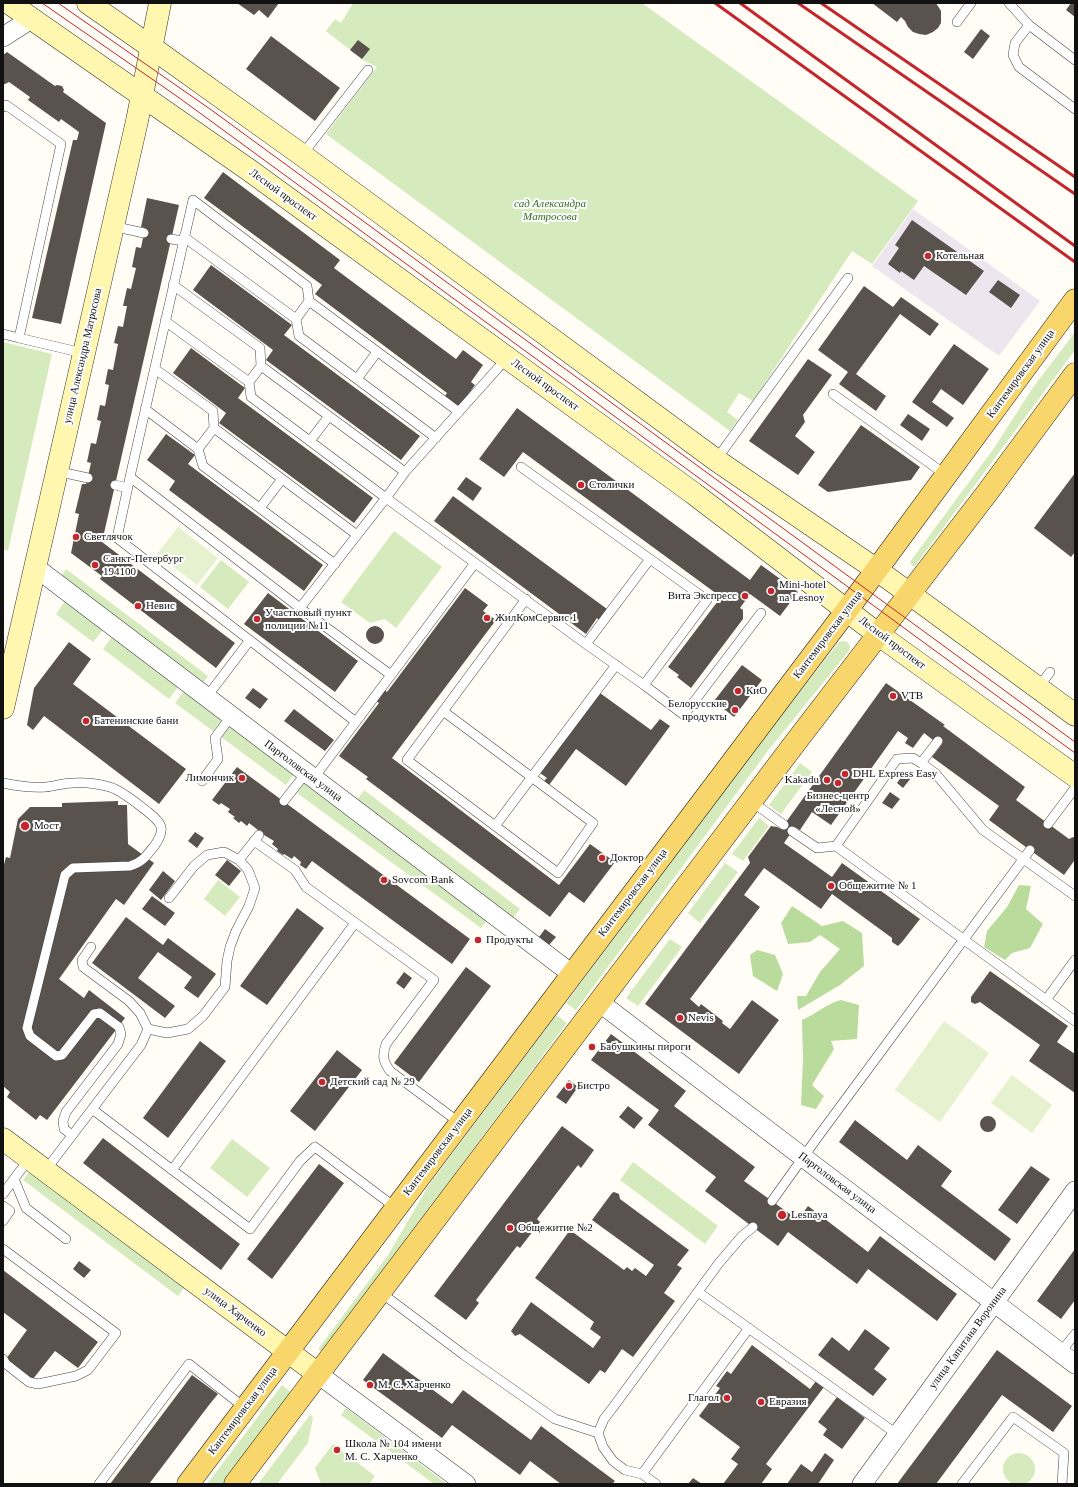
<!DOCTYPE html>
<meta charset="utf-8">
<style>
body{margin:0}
#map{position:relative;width:1078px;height:1487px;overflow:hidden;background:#fffdf5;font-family:Georgia,serif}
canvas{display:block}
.frame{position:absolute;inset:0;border:4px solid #111;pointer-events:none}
</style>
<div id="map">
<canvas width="1078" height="1487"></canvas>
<div class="frame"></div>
</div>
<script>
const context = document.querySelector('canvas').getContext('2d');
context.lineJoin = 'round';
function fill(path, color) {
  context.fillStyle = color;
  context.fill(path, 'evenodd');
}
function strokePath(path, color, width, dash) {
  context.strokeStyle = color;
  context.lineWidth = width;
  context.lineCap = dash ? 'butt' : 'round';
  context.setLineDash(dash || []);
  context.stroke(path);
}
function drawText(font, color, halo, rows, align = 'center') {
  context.font = font + ' Georgia,serif';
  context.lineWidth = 4;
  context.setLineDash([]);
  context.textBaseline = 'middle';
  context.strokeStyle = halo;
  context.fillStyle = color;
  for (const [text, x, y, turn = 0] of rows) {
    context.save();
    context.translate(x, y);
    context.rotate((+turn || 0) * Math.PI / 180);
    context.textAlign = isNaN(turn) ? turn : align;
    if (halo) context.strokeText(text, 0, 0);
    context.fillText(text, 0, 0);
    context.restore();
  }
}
const industrial = new Path2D(`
 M913,209L1040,301L999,356L872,266Z`);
const green = new Path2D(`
 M352,3H642L918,201L872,264L852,251L753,401L739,393L727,412L738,420L730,431L326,134L377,67L363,60L326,31L335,19L341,23L352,5Z
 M1075,332V350L915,566H912L910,562L994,448L1032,389Z
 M3,342L52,354L8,551L3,549Z
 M394,531L442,567L396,628L385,619L370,623L341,602Z
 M221,560L249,582L228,609L200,587Z
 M66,569L208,676L203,683L61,576Z
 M65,601L103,630L93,642L56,614Z
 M112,637L178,687L169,699L103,649Z
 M843,641L848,642L850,646L849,651L770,748L576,1010L566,1003L761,741L839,642Z
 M184,691L222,719L213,731L175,703Z
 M230,726L294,774L286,785L221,737Z
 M800,763L812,772L781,814L769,805Z
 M305,782L487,920L481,928L297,793Z
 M364,790L520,909L513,918L357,800Z
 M759,818L769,826L743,861L732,854Z
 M725,863L738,872L700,923L688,913Z
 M218,880L240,897L225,916L204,899Z
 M670,939L682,947L638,1006L626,998Z
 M556,1015L567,1023L323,1351H321L319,1350V1348L388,1255L429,1185Z
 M232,1139L270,1168L247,1197L210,1168Z
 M633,1162L718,1226L705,1244L620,1180Z
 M29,1172L184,1288L178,1296L23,1180Z
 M282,1385L293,1394L224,1484H207Z
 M346,1408L447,1484H434L341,1415Z
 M310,1415L313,1418L308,1443L277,1484H258Z
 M333,1444L375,1476L369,1484H321L315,1468Z
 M1003 1469a16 16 0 1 1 32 0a16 16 0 1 1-32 0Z`);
const forest = new Path2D(`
 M1019,885L1031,886L1026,909L1043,924L1030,948L1012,953L1005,960L984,947L987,931L1007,907Z
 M792,906L822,926L843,921L862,933L864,966L840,985L798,1010L797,996H806L820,972L840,949L820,935L810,942L788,944L781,923Z
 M757,950L775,955L783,974L777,991L753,976L750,955Z
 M841,1000L859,1005L857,1039L831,1041L834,1049L812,1085L824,1096L816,1109L801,1105L803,1059L802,1020C816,1014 826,1004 841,1000Z`);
const pitch = new Path2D(`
 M178,527L218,558L197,585L157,554Z
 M944,1021L989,1053L940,1122L895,1090Z
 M1012,1075L1052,1105L1032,1133L991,1103Z`);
const building = new Path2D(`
 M237,3H279L268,18L259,10L254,15Z
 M872,3H936L941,11V23L938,28L933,32L926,35L919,34L913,32L908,27L905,21L901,17L897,22Z
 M1071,3H1075V17L1066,10Z
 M981,29L990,36L973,59L964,52Z
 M271,36L340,88L315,121L246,69Z
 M358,40L370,49L362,59L350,50Z
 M7,52L55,86L57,85L62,86L64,90L63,92L106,123L61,324L32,318L73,140H77L79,132L61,119L59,122L28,100L30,97L9,82L3,85V55Z
 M223,172L340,260L334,268L456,359L463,350L483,365L471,382L475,385L459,407L445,396L447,393L315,294L322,285L204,198Z
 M147,198L179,205L102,542L235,643L216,668L100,579L102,576L71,553L79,514L75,513L82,484H86L91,463L87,462L91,443L96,444L101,421L97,420L100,405L105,406L109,385L105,384L108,369L113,370L118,344L114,343L118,326L123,327L127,306H123L127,288L131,289L136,268L132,267L136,247L141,248L145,228L141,227Z
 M912,220L984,271L966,295L924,266L914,280L901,271L900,273L888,264L899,248L895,245Z
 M211,265L292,325L284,335L420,436L401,460L266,360L273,350L193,290Z
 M998,280L1020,295L1011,308L989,292Z
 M864,286L893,307L901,297L939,324L930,336L900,314L856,374L886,396L876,411L839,384L848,372L818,350Z
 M954,344L989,369L963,405L941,389L932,402L954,418L947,427L912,402Z
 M191,348L245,388L238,398L373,498L354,523L219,423L226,413L173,373Z
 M808,359L832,375L803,415L805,422L795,436L815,452L798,475L749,441Z
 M517,408L750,580L761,565L798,592L780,616L750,594L740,608L743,610V619L691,688L677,677L679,675L668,667L721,597L523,452L504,477L479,459Z
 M908,414L930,429L922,441L900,425Z
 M861,425L920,467L911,480L828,492L818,485Z
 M166,434L195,455L188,464L323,565L304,591L169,490L175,481L147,460Z
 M1075,473V552L1071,557L1034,528Z
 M466,477L482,488L473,501L457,489Z
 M453,496L607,609L599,620L597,618L586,634L434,521Z
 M465,588L488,605L483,611L496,620L392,758L559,885L590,844L615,862L584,903L569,892L550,917L366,779L368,777L339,756L379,703L375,700L384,689L387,692Z
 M268,593L358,661L335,692L244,624Z
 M366 635a9 9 0 1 1 18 0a9 9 0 1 1-18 0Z
 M69,642L91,659L73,684L186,769L159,804L44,716L33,730L27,725L34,688Z
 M742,665L762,680L734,717L714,701Z
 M886,683L945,725L943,726L1025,787L1016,800L1069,839L1073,837L1075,838V862L1074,861L1064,875L989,820L999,806L932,757L942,744L935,738L933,740L924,733L913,748L905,743L908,738L898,731L831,825L812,812L800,830L795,827L784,843L832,877L842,863L920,919L902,942L898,946L892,942V938L832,894L821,909L764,868L744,895L760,907L690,999L699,1007L701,1004L723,1021L722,1023L730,1029L752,1000L779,1020L739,1074L645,1004L750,863L748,857L771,826L777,827L781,829Z
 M253,688L268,699L260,709L245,698Z
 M600,693L651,730L660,719L670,726L626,786L576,749L549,785L544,781L547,778L540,773Z
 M294,709L334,740L325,751L284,721Z
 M237,767L470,939L452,964L312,861L306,869L300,865L301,862L294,856L292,859L284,854L283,855L277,851L278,849L272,844L274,841L264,835L262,837L257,833L258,830L249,823L247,826L241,821L239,823L233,818L235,817L228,812L230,809L221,803L219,805L212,800Z
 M904,773L911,778L903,788L897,783Z
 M890,792L900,799L892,809L882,803Z
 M118,801V805H127L128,844L154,863L124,905L116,899L59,979L84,998L89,990L125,1018L47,1120L40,1115L36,1120L7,1097L10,1092L3,1086V868L6,857L10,858L18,819L30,807H62V803Z
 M195,832L204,838L197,848L188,841Z
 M227,860L241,871L229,886L215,875Z
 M163,871L175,881L161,900L149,890Z
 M152,896L175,913L165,926L142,909Z
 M297,908L324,928L267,1005L240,986Z
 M126,917L163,945L168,938L216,974L198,998L184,988L192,977L158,952L138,978L175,1006L165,1018L92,963Z
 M545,929L556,937L549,945L539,937Z
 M466,967L491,986L419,1082L394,1063Z
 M990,971L1068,1026L1057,1042L1075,1054V1093L1029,1061L1040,1045L980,1002L975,1004L971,1002V997Z
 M404,972L412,978L404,989L396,983Z
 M611,1034L686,1091L674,1106L755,1167L744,1181L772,1201L798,1220L808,1206L868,1252L880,1236L957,1294L937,1321L868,1269L857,1284L788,1232L778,1246L705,1191L716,1177L648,1125L659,1110L591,1060Z
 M200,1041L226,1061L168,1138L143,1118Z
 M337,1050L362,1070L315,1131L290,1111Z
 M569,1080L578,1087L566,1104L556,1097Z
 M628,1106L643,1118L634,1129L619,1117Z
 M980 1124a8 8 0 1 1 16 0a8 8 0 1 1-16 0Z
 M855,1120L907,1160L918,1145L952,1171L941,1186L1011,1239L995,1261L839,1142Z
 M562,1126L594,1150L581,1168L578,1165L537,1219L540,1222L520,1248L517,1246L476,1300L479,1303L466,1320L434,1296Z
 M103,1138L240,1244L221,1270L83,1163Z
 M319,1164L344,1183L272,1279L247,1259Z
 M1031,1166L1050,1179L1017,1224L998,1210Z
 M614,1192L619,1194L620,1199L689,1250L677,1265L682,1268L664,1293L675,1301L633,1357L622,1349L605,1373L600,1370L589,1384L520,1334L515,1336L511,1331L531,1302L593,1348L601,1337L590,1329L594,1322L535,1278L570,1230L624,1270L627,1267L632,1271L635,1268L646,1276L654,1265L592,1220L612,1193Z
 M1075,1249V1300L1061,1319L1037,1301Z
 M79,1261L91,1270L84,1278L73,1269Z
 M3,1270L98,1342L78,1368L55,1351L33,1379L6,1359L27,1330L3,1312Z
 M865,1329L890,1348L874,1369L887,1379L873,1396L818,1355L832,1337L849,1351Z
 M752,1345L810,1389L816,1381L824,1387L766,1464L772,1469L761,1484H723L738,1464L731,1459L740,1447L699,1416L720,1388L716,1386L727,1371L731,1374Z
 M997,1350L1072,1406L1053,1432L1002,1395L936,1484H897Z
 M383,1353L452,1404L463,1390L531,1440L541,1426L615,1481L612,1484H561L530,1461L520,1475L452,1425L442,1438L363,1380Z
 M192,1375L218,1394L209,1405L149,1484H110Z
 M837,1397L865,1418L842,1449L823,1435L827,1429L818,1422Z
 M825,1453L834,1460L818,1484H787L801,1464L812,1472Z
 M693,1478L702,1484H688Z`);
const lane = new Path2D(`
 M1009,3L1029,25L1075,60
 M957,22L971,3
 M1029,25L1015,43L1013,55L1019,67L1075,109
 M3,107L6,105L61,144L19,338L83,353
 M302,155L368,70
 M112,226L144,233
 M184,237L296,319L299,336L436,438
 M171,239L183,241
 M173,285L260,348L261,366L405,472
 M296,319L309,301
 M165,321L249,382L251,397L386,498L300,608
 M3,334L19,338
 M507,357L498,368L405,472L386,498L586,644L650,559L707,600L644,685L684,715L761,613
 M155,369L213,411L214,428L357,535
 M357,379L377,352
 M249,382L261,366
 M833,394L946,475
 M145,409L198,449L203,466L335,564
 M310,441L329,416
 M198,449L214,428
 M716,460L848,278
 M521,467L650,559
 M56,471L88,478
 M130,477L193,200L307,286L309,301L459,412
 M115,485L128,488
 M260,508L282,479
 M586,644L644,685
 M1038,688L1050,672
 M206,698L250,640
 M443,711L593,823L558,873L407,760L526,599
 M356,722L117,538L130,477L300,608L391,675
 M938,741L921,763L935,773L983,830L1075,896
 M313,779L475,563
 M202,781L218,759L215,738L231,716
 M3,783C17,786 32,788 46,787C55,786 64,783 73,783C86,782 103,784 115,789C127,795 138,804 148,812C162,823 166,829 155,845C147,855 143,862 130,866L73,868L65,875L27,1028L30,1036L56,1056L62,1055L94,1014L100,1013L119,1027L121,1034L118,1044L66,1112L63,1121L64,1129L72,1135
 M284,801L306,773
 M751,801L784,825
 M1048,824L1075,788
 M495,826L616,665
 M792,831L817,848L836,846L1075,1021
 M254,841L295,870L306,887L434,980L386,1044C382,1056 383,1061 390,1071L460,1123
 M836,846L897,759L913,758L921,763
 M169,898L194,866L207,855L224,852L239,860
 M91,947L82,960L83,967L129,1001L140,1013L148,1029
 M1046,1000L1075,960
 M92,1109L250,1229L300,1161L315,1147L396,1208
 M29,1159L14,1179L26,1208L66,1239
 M172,1170L355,923
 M45,1171L141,1045L148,1029L167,1033L188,1029L203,1016L225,987L227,961L230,947L236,931L249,906L255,888L248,870L239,860L259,835
 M3,1194L14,1179
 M772,1201L817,1138L1030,850
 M3,1206L10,1211L3,1221
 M3,1249L116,1333L88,1370L76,1376L38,1384L29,1382L6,1364L3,1359
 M380,1292L464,1355L555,1419L598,1433
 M698,1292L898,1435
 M1060,1353L1075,1334
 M642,1474L749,1328
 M99,1484L189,1364L245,1408
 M656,1484L642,1474L625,1470L613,1461L603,1447L598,1433L604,1419L614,1406L719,1263L742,1236L753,1227
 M962,1484L1013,1417L1064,1453L1062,1484`);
const street = new Path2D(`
 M3,37L31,19
 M35,567L572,974
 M599,1002L1075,1364
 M318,1374L466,1484
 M862,1484L1075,1191`);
const secondary = new Path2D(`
 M9,3L249,170L693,493L879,635L1075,776
 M88,3L151,47L302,155L716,460L877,570L1075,715
 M3,708L137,121L160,3
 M3,1139L318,1374`);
const primary = new Path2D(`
 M188,1484L847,610L1075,300
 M235,1484L795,743L987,493L1075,374`);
const tram = new Path2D(`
 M42,3L178,97L1075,753
 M58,3L210,109L1075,742`);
const rail = new Path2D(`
 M715,3L1075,262
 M740,3L1075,246
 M798,3L1075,194
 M821,3L1075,177`);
const markers = [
 [928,256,4,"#c4262e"],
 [581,485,4,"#c4262e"],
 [76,537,4,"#c4262e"],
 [95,565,4,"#c4262e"],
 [771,591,4,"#c4262e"],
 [745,596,4,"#c4262e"],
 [138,606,4,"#c4262e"],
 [487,618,4,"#c4262e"],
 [257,619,4,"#c4262e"],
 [738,691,4,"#c4262e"],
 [893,696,4,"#c4262e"],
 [735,710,4,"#c4262e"],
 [86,721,4,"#c4262e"],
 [845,774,4,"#c4262e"],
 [242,778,4,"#c4262e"],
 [827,780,4,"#c4262e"],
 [838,783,4,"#c4262e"],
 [25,826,5,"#c4262e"],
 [602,858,4,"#c4262e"],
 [384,880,4,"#c4262e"],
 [831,886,4,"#c4262e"],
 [478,940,4,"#c4262e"],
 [680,1018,4,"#c4262e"],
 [592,1047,4,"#c4262e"],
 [322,1082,4,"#c4262e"],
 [569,1086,4,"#c4262e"],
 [782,1215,5,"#c4262e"],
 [510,1228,4,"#c4262e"],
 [370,1385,4,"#c4262e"],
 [727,1398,4,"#c4262e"],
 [761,1402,4,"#c4262e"],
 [337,1450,4,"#c4262e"]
];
const streetNames = [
 ["Лесной проспект",283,195,36],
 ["улица Александра Матросова",83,356,-77],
 ["Кантемировская улица",1021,374,-54],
 ["Лесной проспект",545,385,36],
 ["Кантемировская улица",828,635,-53],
 ["Лесной проспект",892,643,37],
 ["Парголовская улица",303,771,37],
 ["Кантемировская улица",633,893,-53],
 ["Кантемировская улица",438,1152,-53],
 ["Парголовская улица",837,1183,37],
 ["улица Харченко",235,1312,37],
 ["улица Капитана Воронина",968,1338,-54],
 ["Кантемировская улица",243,1411,-53]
];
const parkNames = [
 ["cад Александра",550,204],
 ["Матросова",550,217]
];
const poiNames = [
 ["Котельная",936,256],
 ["Столички",589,485],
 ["Светлячок",84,537],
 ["Санкт-Петербург",103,559],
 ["194100",103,572],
 ["Mini-hotel",779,585],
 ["na Lesnoy",779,598],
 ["Вита Экспресс",737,596,"right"],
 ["Невис",146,606],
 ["Участковый пункт",265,613],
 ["полиции №11",265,626],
 ["ЖилКомСервис 1",495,618],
 ["КиО",746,691],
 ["VTB",901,696],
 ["Белорусские",727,704,"right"],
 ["продукты",727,717,"right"],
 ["Батенинские бани",94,721],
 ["DHL Express Easy",853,774],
 ["Лимончик",234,778,"right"],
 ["Kakadu",819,780,"right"],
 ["Бизнес-центр",838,796,"center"],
 ["«Лесной»",838,809,"center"],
 ["Мост",34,826],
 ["Доктор",610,858],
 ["Sovcom Bank",392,880],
 ["Общежитие № 1",839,886],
 ["Продукты",486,940],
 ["Nevis",688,1018],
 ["Бабушкины пироги",600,1047],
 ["Детский сад № 29",330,1082],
 ["Бистро",577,1086],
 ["Lesnaya",791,1215],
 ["Общежитие №2",518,1228],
 ["М. С. Харченко",378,1385],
 ["Глагол",719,1398,"right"],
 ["Евразия",769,1402],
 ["Школа № 104 имени",345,1444],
 ["М. С. Харченко",345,1457]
];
fill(industrial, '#eee6ef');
fill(green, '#d5ebbd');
fill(forest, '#b9dc9c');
fill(pitch, '#e6f2cf');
fill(building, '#5a524d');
strokePath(lane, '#444', 10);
strokePath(street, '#444', 20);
strokePath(secondary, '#333', 23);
strokePath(primary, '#222', 23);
strokePath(lane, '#fff', 9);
strokePath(street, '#fff', 19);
strokePath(secondary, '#fff6b0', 22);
strokePath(primary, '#f9d66b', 22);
strokePath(tram, '#c4262e', 1);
strokePath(rail, '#c4262e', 3);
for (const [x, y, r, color] of markers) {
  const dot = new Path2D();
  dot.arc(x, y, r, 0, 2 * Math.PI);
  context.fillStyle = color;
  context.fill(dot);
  strokePath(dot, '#fff', 1.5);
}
drawText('11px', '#111', '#fff', streetNames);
drawText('italic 11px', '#2f6b1f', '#fff', parkNames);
drawText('11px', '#111', '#fff', poiNames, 'left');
</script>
